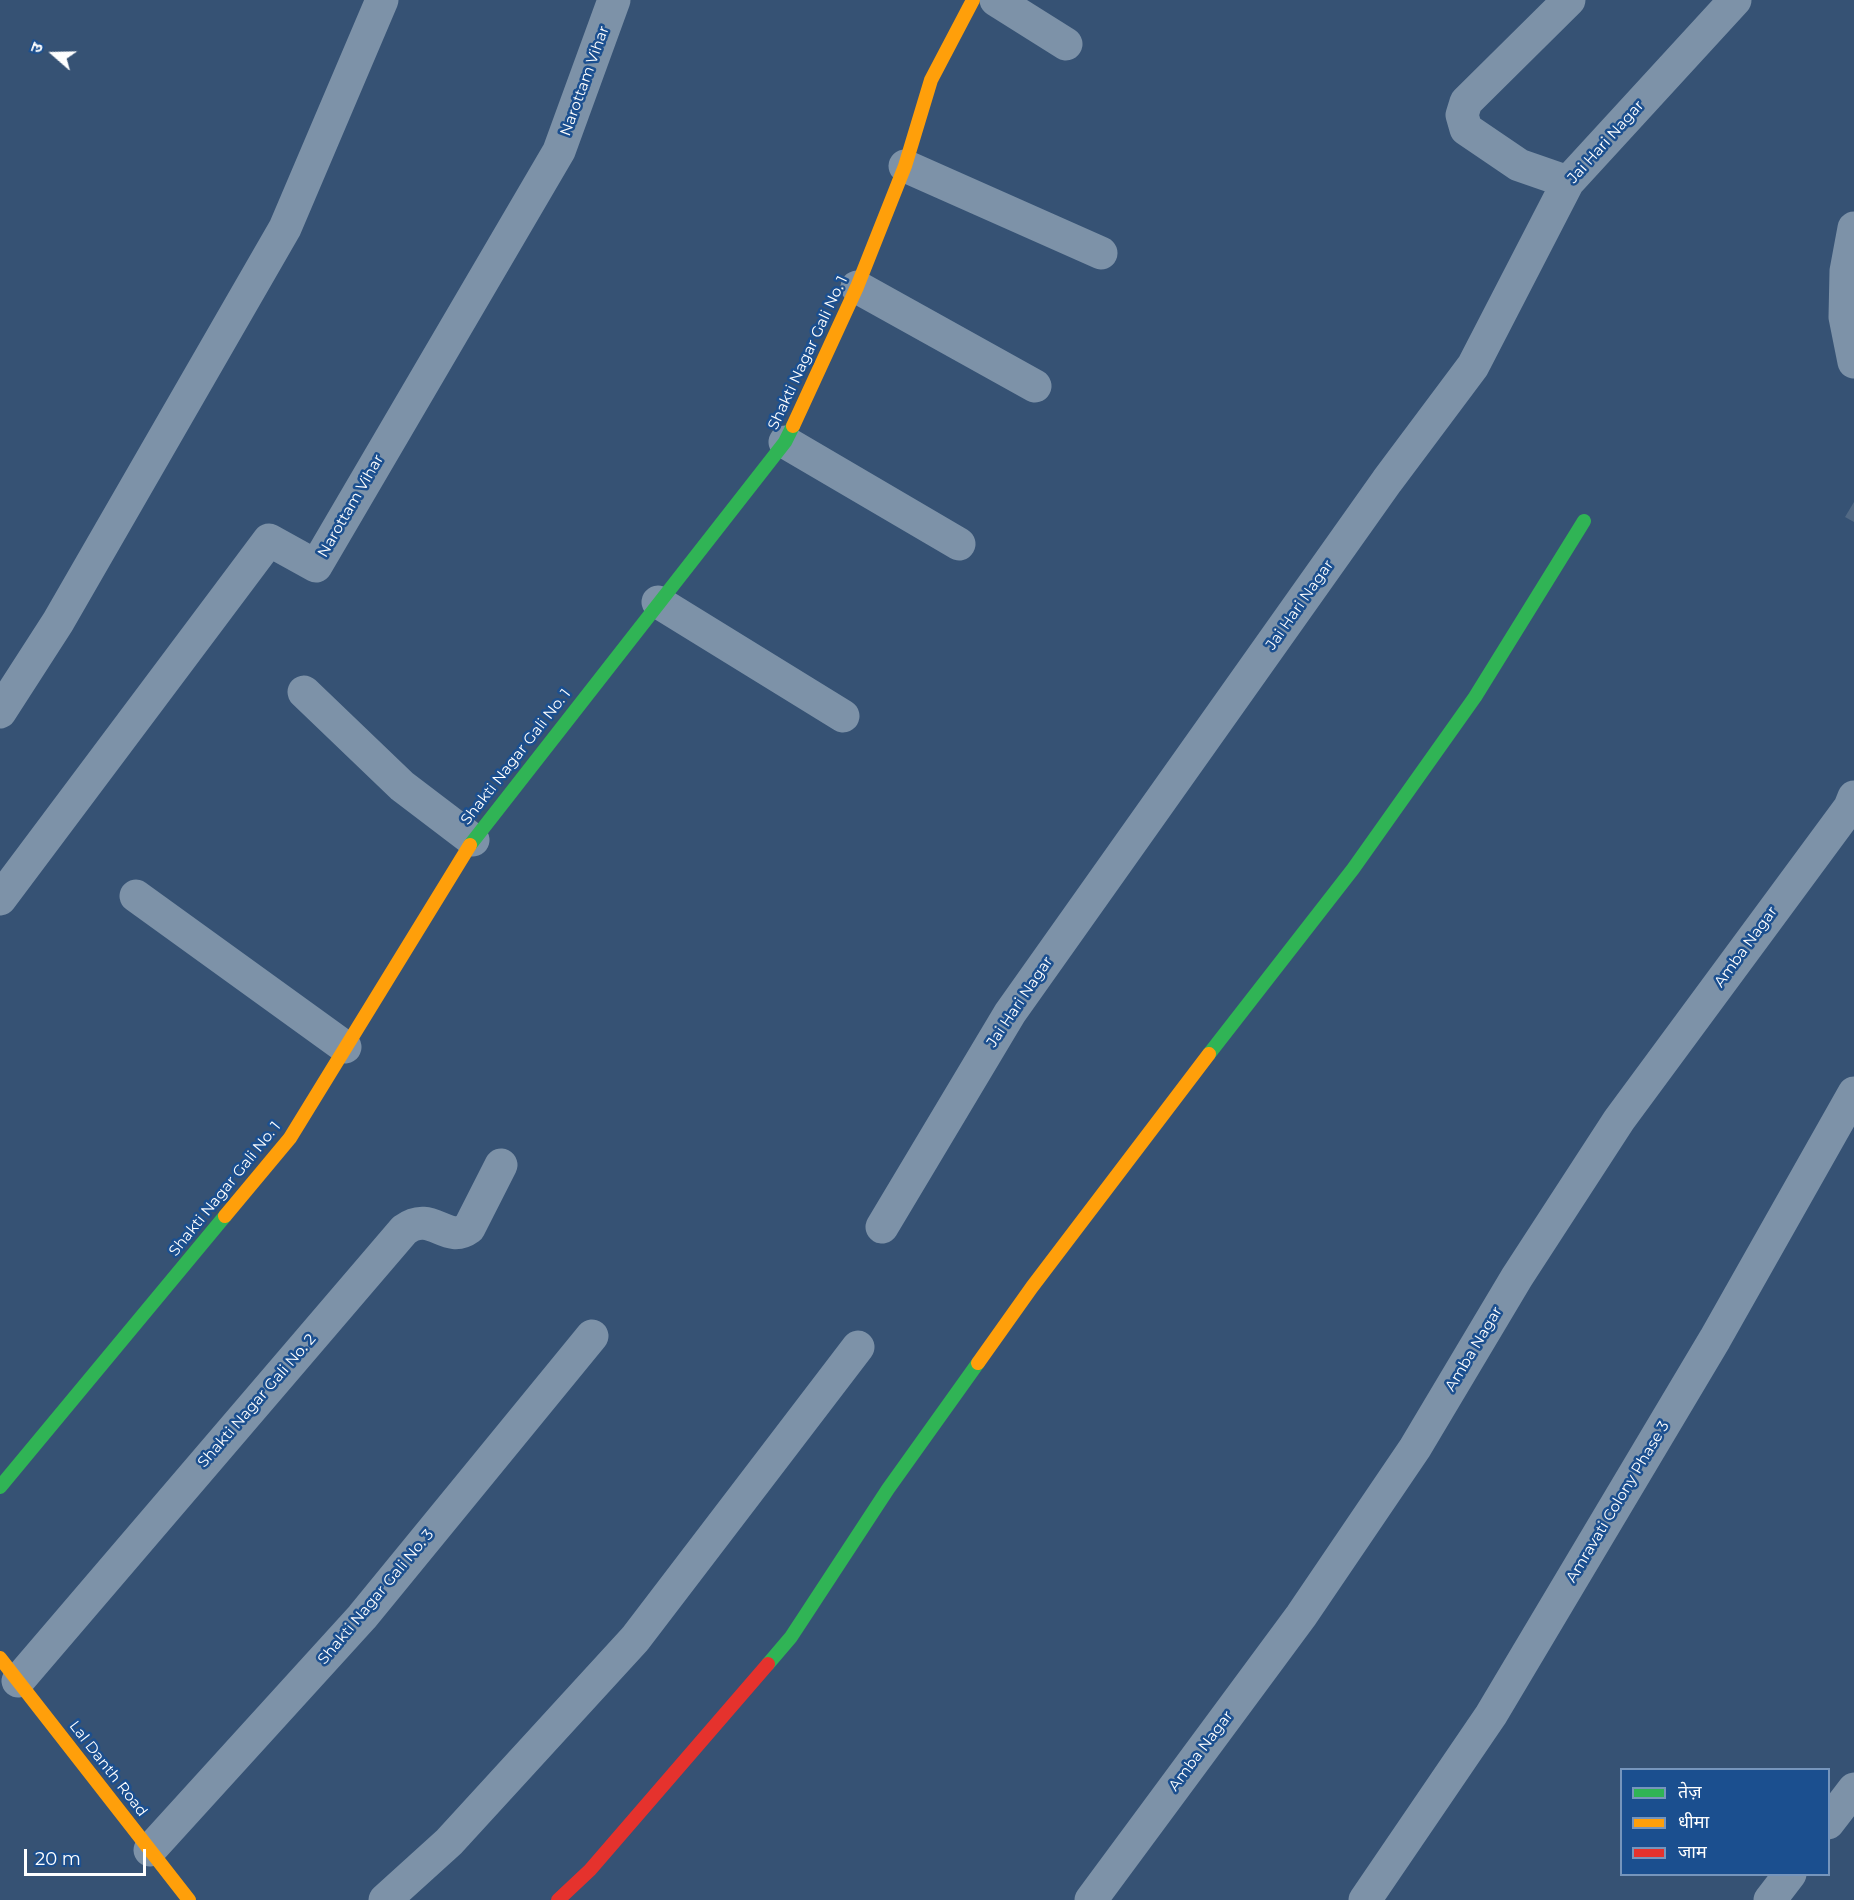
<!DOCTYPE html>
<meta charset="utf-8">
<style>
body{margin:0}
#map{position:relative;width:1854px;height:1900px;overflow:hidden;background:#365274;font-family:Montserrat,"Noto Sans Devanagari",sans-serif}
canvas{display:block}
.legend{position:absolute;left:1620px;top:1768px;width:210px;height:108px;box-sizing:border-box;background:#1b4f8f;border:2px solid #7695bc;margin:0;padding:8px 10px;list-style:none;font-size:18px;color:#fff}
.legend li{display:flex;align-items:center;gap:12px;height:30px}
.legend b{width:30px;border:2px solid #7695bc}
.north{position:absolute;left:24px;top:24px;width:60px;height:60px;-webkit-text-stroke:4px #1b4f8f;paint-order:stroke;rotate:290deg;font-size:16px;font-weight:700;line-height:24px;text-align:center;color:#fff}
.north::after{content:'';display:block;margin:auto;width:21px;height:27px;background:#fff;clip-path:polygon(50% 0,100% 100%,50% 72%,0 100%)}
.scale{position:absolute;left:24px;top:1849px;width:122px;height:27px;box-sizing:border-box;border:3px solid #fff;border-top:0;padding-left:8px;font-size:18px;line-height:21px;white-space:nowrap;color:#fff;-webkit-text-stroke:4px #1b4f8f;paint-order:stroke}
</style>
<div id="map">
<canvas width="1854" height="1900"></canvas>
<ul class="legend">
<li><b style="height:8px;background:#30b455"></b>तेज़</li>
<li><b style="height:8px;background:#ff9f0a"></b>धीमा</li>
<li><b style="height:8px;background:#e5322d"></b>जाम</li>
</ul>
<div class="north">उ</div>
<div class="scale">20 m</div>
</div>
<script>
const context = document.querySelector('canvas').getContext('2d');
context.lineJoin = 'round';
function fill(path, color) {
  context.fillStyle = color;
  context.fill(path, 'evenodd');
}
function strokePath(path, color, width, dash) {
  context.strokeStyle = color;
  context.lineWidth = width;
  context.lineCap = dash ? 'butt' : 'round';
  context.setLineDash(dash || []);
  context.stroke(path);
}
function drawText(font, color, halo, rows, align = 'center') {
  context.font = font + ' Montserrat,sans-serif';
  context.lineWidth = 5;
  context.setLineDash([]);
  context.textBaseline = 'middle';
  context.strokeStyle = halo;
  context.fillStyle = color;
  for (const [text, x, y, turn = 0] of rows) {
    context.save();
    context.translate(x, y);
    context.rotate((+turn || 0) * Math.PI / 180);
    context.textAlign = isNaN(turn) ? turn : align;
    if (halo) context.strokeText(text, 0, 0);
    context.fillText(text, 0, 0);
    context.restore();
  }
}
const building = new Path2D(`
 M1854,502V522L1845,517Z`);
const street = new Path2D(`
 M996,0L1066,44
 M905,166L1101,253
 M1568,182L1519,165L1466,129L1462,115L1466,102L1569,0
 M1854,228L1846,271L1845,317L1854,362
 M857,287L1035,386
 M785,442L959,544
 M658,602L843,716
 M304,692L402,786L473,840
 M0,712L58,622L285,228L382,0
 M136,896L345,1047
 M0,899L269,540L316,566L559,151L614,0
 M882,1227L1010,1013L1387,481L1473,366L1568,182L1735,0
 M18,1681L404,1230C432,1209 446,1245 469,1228L501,1165
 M1828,1823L1854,1789
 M150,1850L362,1617L592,1336
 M385,1900L449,1842L635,1639L858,1347
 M1091,1900L1301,1616L1415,1448L1517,1277L1619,1120L1850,807L1854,797
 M1365,1900L1491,1715L1715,1339L1854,1093
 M1770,1900L1790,1874`);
const fast = new Path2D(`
 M470,845L785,442L793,426
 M1209,1054L1353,869L1475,697L1584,521
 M0,1487L225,1216
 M768,1664L791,1637L888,1489L978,1363`);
const slow = new Path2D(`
 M793,426L857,287L905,166L931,80L973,0
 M225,1216L290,1138L470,845
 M978,1363L1032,1287L1209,1054
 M0,1658L189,1900`);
const jam = new Path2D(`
 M558,1900L590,1870L768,1664`);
const streetNames = [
 ["Narottam Vihar",585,81,-70],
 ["Jai Hari Nagar",1606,142,-48],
 ["Shakti Nagar Gali No. 1",808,353,-65],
 ["Narottam Vihar",351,506,-60],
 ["Jai Hari Nagar",1300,605,-55],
 ["Shakti Nagar Gali No. 1",516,757,-52],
 ["Amba Nagar",1746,947,-54],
 ["Jai Hari Nagar",1020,1002,-56],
 ["Shakti Nagar Gali No. 1",225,1189,-51],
 ["Amba Nagar",1474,1349,-59],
 ["Shakti Nagar Gali No. 2",257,1401,-49],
 ["Amravati Colony Phase 3",1618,1502,-59],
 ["Shakti Nagar Gali No. 3",376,1597,-50],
 ["Amba Nagar",1201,1751,-53],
 ["Lal Danth Road",108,1769,52]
];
fill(building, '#526984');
strokePath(street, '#7d92a8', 33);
strokePath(fast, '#30b455', 14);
strokePath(slow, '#ff9f0a', 14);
strokePath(jam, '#e5322d', 14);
drawText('15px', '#fff', '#1b4f8f', streetNames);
</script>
